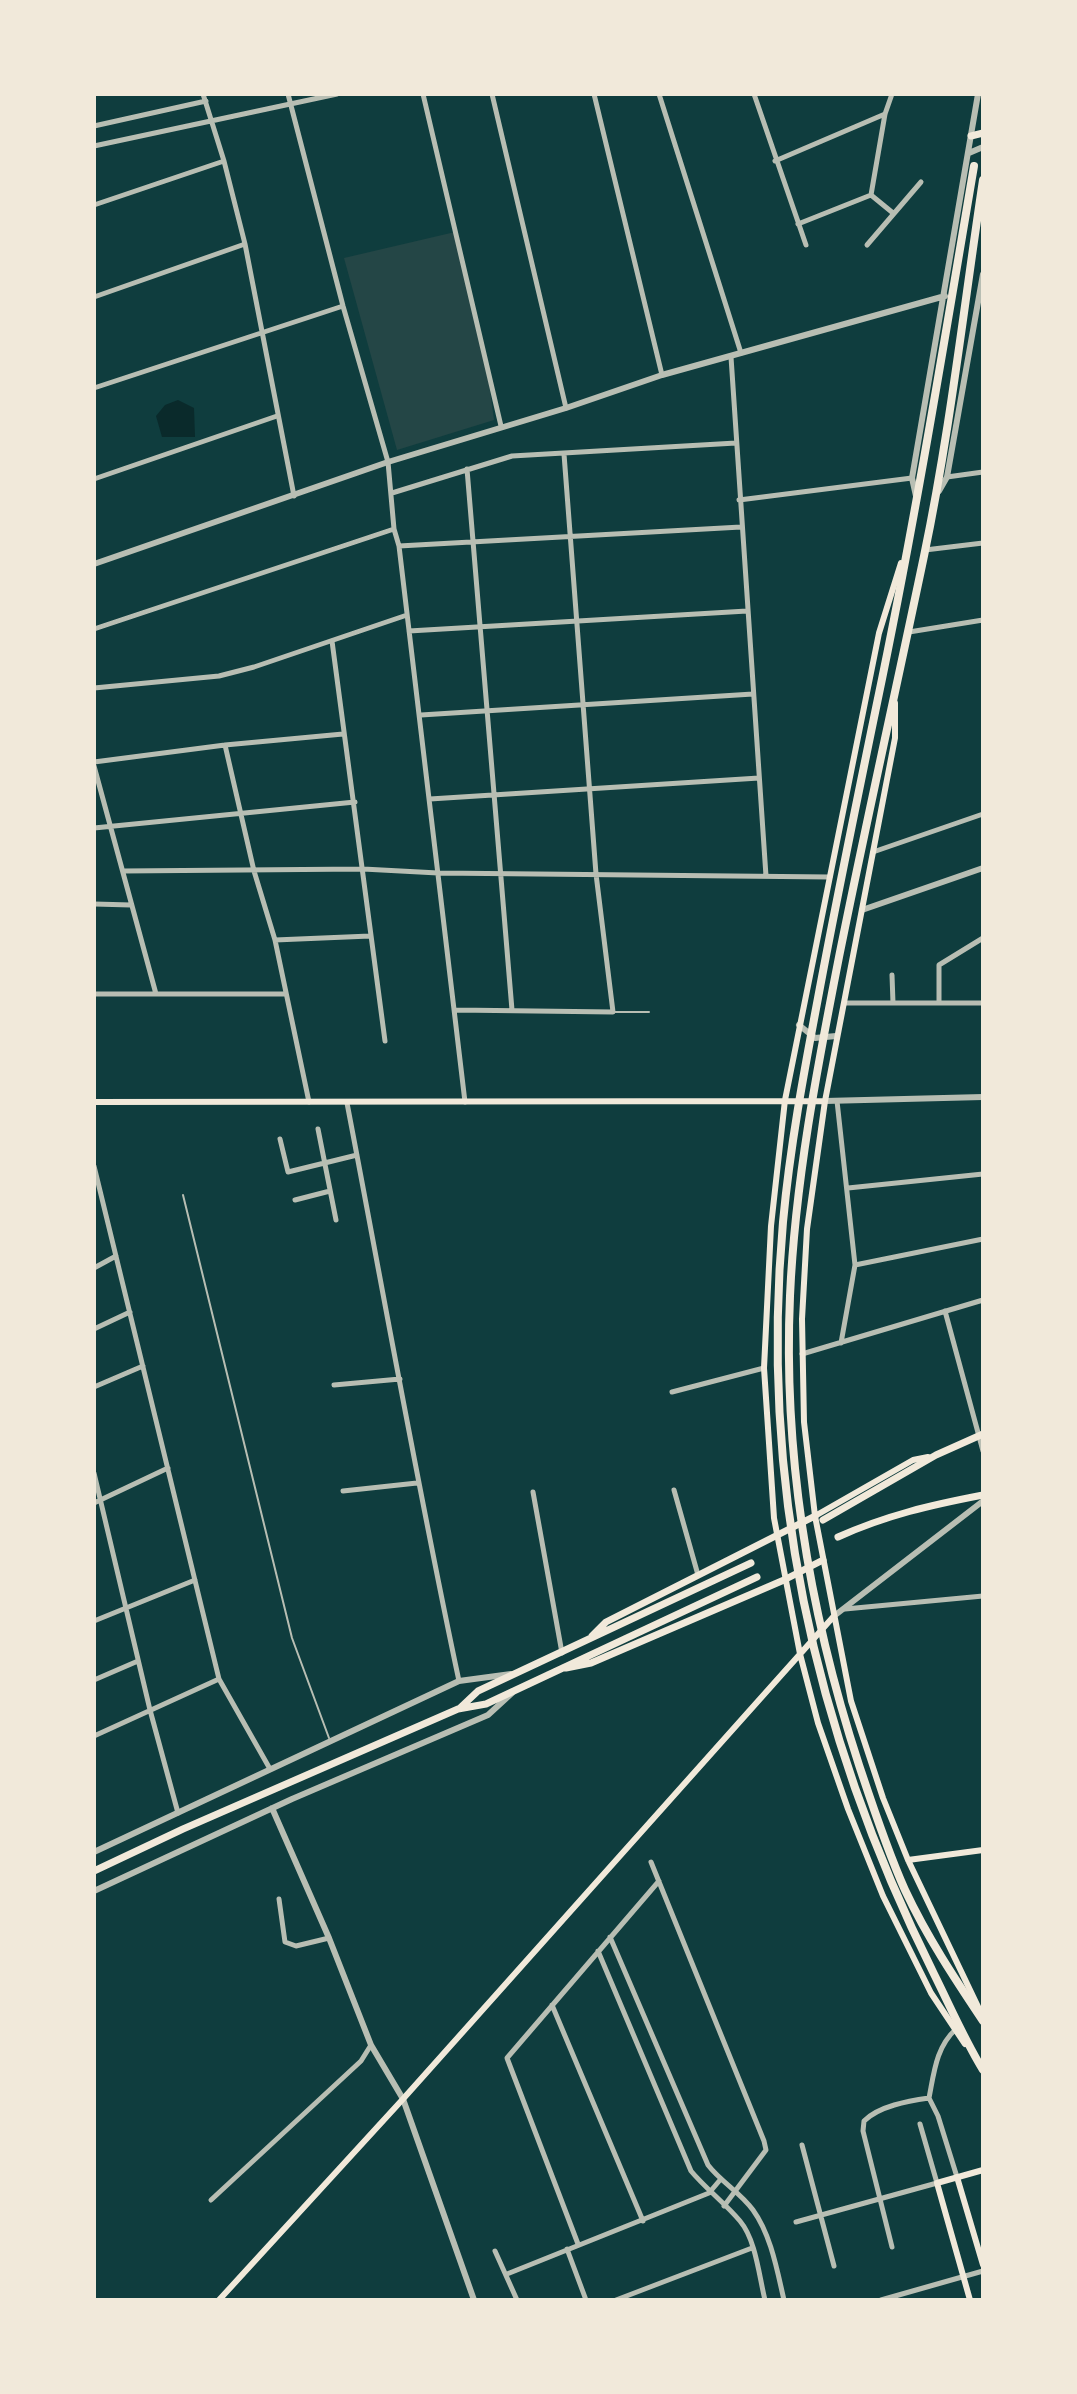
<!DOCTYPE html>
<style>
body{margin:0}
#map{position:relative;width:1077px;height:2394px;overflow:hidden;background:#0f3d3e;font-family:Helvetica,sans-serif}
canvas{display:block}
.frame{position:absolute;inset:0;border:96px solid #f1e9da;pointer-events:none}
</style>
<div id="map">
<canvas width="1077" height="2394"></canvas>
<div class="frame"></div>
</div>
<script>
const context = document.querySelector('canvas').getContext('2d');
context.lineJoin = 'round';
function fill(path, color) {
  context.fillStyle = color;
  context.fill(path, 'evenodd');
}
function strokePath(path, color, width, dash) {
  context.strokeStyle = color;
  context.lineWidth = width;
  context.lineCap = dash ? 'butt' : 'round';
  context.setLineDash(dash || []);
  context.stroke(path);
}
const green = new Path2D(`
 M455,232L487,368L494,420L397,450L344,258Z`);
const water = new Path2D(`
 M178,400L194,408L195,437H162L156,416L165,405Z`);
const service = new Path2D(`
 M614,1012H649
 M183,1195L292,1638L329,1738`);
const minor = new Path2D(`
 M203,94L224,161L245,244L294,496
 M288,94L343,306L388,462L394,529L399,546L465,1102
 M423,94L501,426
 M492,94L566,408
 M594,94L662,375
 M659,94L741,353
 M754,94L806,245
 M94,126L206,101
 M94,146L337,94
 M775,161L885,114
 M871,195L885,114L892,94
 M871,195L893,213
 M94,205L224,161
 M798,224L871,195
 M867,245L921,182
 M94,297L245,244
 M731,357L766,876
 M94,388L343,306
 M467,469L512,1010
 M947,477L983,472
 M94,479L277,416
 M392,493L512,456L736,443
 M739,500L912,478
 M399,546L741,527
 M925,550L983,543
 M94,629L394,529
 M409,631L747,611
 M909,632L983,620
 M332,641L385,1041
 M94,688L219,676L254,667L407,615
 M421,715L753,694
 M225,745L254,871L275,940L309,1102
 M94,762L225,745L343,734
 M94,766L156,994
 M430,799L759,778
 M94,828L355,802
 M873,852L983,814
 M123,871L363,869L438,873L830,877
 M94,904L131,905
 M275,940L370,936
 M892,975L893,1003
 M94,994H285
 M844,1003H983
 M939,1003V965L983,938
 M456,1010L613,1012L596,874L564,454
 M837,1101L855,1265L841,1343
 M347,1103C384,1296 418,1489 459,1681
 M318,1129L336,1220
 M280,1139L288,1172L357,1155
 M94,1166L219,1679L270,1769
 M848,1188L983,1174
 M295,1200L330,1191
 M855,1265L983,1239
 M94,1268L116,1256
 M945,1311L983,1451
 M94,1329L130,1312
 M802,1354L983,1300
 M334,1385L400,1379
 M94,1387L143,1366
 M672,1392L764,1368
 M94,1473L150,1710L178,1813
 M674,1490L698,1575
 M343,1491L417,1483
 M533,1492L562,1653
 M94,1503L168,1468
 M845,1609L983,1596
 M94,1621L195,1580
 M94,1680L138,1661
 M94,1736L219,1679
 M651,1862L764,2141L766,2150L724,2206
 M279,1899L285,1942L296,1946L329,1938
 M610,1937L708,2165C721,2182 740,2192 753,2210C771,2235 777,2270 784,2300
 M598,1951L691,2171C706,2189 725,2203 740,2221C756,2240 759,2276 765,2300
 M552,2005L643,2221
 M929,2098C934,2073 936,2047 956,2029
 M802,2145L834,2266
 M211,2200L361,2061L371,2045
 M796,2222L937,2183L920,2124
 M578,2244L507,2058L659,1881
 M892,2247L863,2131L864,2121C879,2106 908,2101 929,2098L938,2116L957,2177
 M567,2249L586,2300
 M495,2251L517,2300
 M507,2274L709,2193L720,2180
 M616,2300L752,2248
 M881,2300L983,2271`);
const tertiary = new Path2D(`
 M969,153L983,147
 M939,491L947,477L983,274
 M916,496L912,478L978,94
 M94,564L388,462L566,408L662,375L945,296
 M862,910L983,868
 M799,1025L815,1038L836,1036
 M825,1101L983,1097
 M834,1616L983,1501
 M272,1808L329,1938L371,2045L403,2099L474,2300
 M94,1852L459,1681L511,1674
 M94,1891L292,1799L488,1715L512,1693`);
const secondary = new Path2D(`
 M901,563L879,633L785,1100L771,1226L764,1368L774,1518L800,1654L818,1723L848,1809L883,1896L931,1993L965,2044
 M895,703V738L825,1101L807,1229L802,1319L804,1422L815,1516L851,1701L883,1798L908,1860L981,2013
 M94,1102L825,1101
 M815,1516L913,1460L928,1457
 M908,1860L983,1850
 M957,2177L983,2265
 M219,2300L403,2099L834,1616
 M970,2300L937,2183L983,2170`);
const primary = new Path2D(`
 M971,136L983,133
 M823,1520L936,1455L983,1434
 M838,1537C887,1515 931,1505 983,1495
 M592,1636L606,1622L815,1516
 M566,1668L591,1663L784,1580L823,1560
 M460,1708L478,1691L751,1563
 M94,1871L183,1829L458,1709L486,1704L757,1577`);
const trunk = new Path2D(`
 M974,166C945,337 917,509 882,679C860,785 838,891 818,998C804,1072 790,1146 783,1222C759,1487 815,1736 934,1974C950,2006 964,2039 983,2070
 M983,180C964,305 950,432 924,556C896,690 866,823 839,957C817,1069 795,1182 790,1296C783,1455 810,1615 859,1765C873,1807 887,1850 905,1890C927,1937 955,1979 983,2021`);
fill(green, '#244646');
fill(water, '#0a2a2b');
strokePath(service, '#b8beb3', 2);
strokePath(minor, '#b8beb3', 5);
strokePath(tertiary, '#b8beb3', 6);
strokePath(secondary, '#f1e9da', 6);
strokePath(primary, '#f1e9da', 7);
strokePath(trunk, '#f1e9da', 8);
</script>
